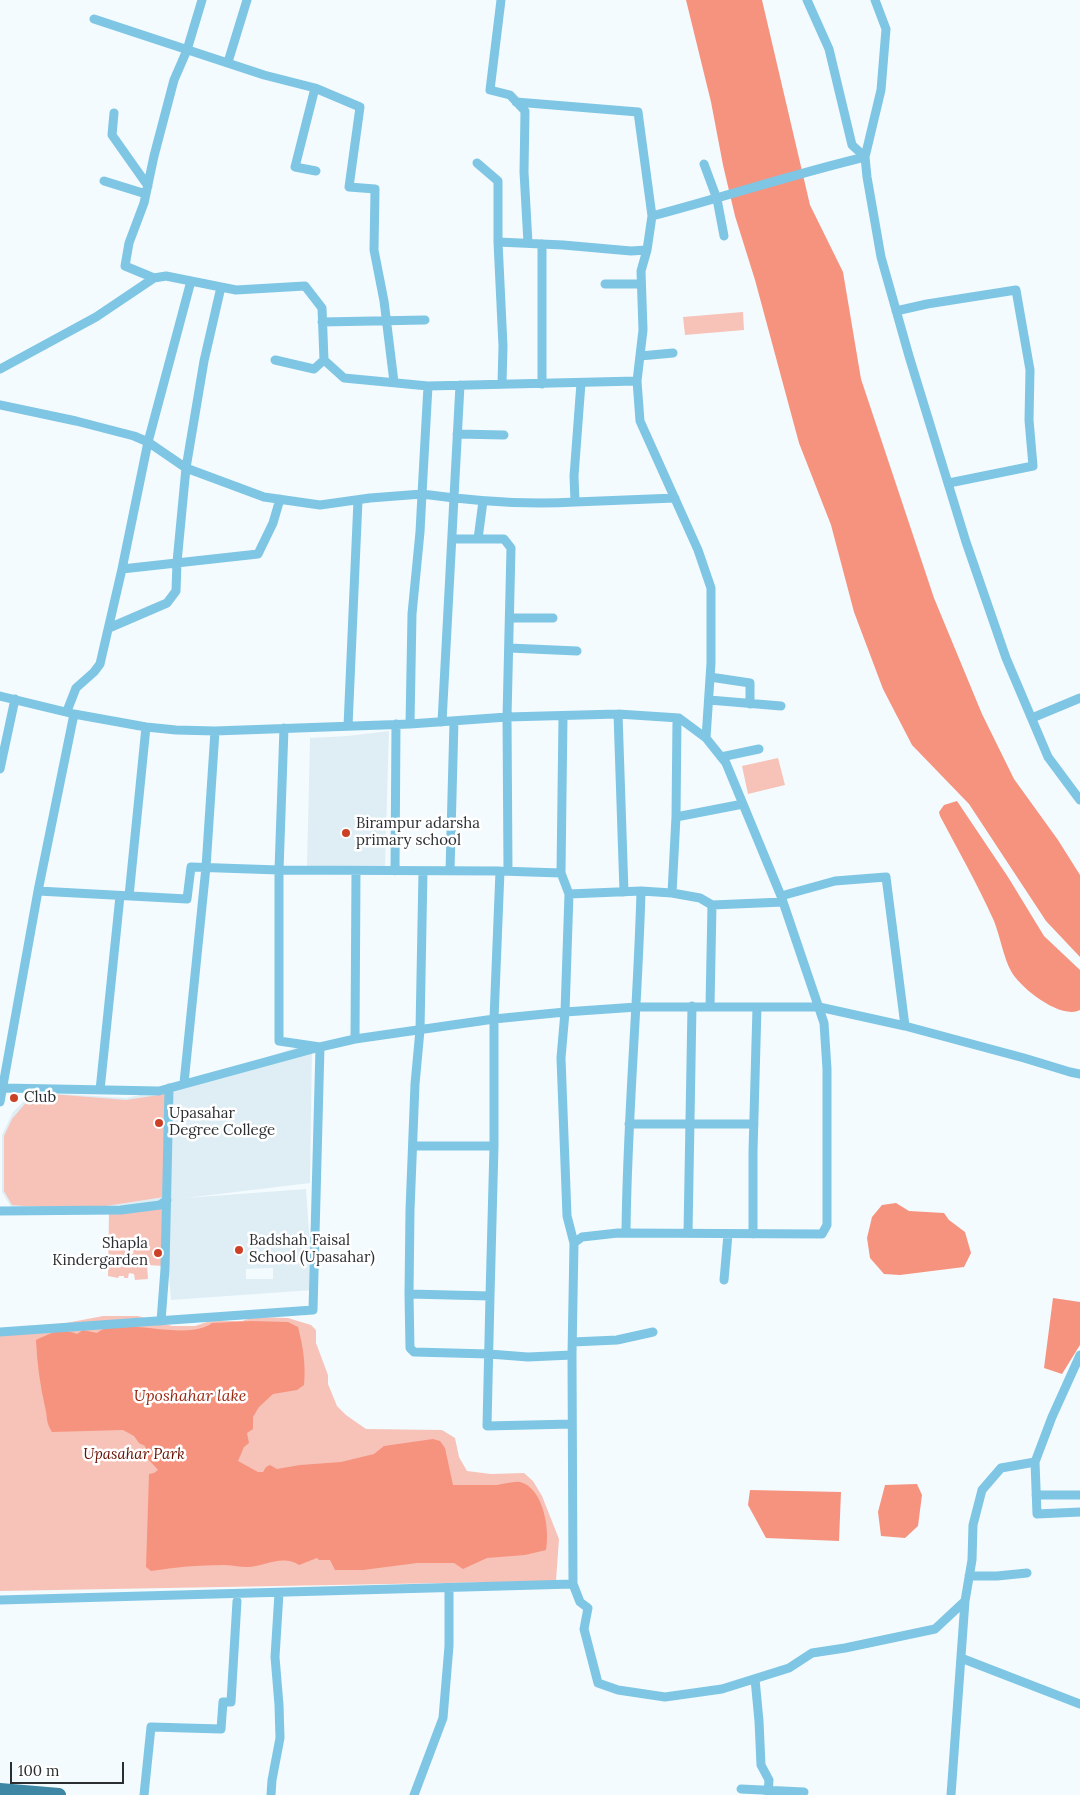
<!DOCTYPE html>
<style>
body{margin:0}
#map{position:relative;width:1080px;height:1795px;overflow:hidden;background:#f3fbff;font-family:Lora,serif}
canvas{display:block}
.scale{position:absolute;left:10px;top:1762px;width:114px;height:22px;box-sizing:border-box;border:2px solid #2b2e30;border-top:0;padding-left:6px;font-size:15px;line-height:18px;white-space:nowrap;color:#2b2e30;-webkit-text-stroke:4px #fff;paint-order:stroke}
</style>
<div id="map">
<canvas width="1080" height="1795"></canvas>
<div class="scale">100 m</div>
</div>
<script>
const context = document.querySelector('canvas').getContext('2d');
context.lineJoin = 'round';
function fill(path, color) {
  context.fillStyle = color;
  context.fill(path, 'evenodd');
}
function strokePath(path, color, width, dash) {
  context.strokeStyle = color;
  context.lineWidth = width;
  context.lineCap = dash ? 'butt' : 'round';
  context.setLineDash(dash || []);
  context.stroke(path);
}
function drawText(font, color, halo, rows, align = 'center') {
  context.font = font + ' Lora,serif';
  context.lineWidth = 5;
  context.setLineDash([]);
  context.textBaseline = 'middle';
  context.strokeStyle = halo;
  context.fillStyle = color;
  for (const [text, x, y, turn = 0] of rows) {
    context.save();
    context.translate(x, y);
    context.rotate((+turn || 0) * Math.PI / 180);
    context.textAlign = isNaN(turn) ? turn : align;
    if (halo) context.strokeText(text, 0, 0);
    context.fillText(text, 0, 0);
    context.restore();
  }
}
const built = new Path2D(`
 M389,731L385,867H307L310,738L348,736Z
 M304,1045L312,1050L310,1183L186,1198L306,1189L313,1290L171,1300L163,1201L109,1209L11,1207L2,1192V1135L13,1112L27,1098L47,1093L126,1098L172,1088ZM273,1268V1279H246V1269Z`);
const green = new Path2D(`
 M743,312L744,330L685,335L683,317Z
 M778,758L785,785L748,794L742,766Z
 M51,1094L126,1100L165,1094L164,1197L93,1208L24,1206L12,1205L4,1191V1136L12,1119L30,1098Z
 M163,1207L164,1266L147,1265L148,1279L135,1280L134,1274L129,1273L128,1278H124V1276H119L118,1278L108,1276L109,1213Z
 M103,1316H138L172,1326H195L210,1321H242L254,1317L288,1318L311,1325L316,1330V1343L328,1375V1384L337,1406L346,1415L366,1429L442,1430L455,1438L459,1457L467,1471L491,1474L524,1473L533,1481L542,1496L559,1539L556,1581L0,1591V1329L66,1323Z`);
const water = new Path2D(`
 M686,0H762L810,205L843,272L861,379L934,598L982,714L1014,779L1058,840L1080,875V957L1046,921L969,804L912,745L883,689L854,612L831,525L799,443L755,280L735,216L723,165L711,102Z
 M957,801L1008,877L1044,936L1080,970V1010C1061,1020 1020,988 1011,971C1004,959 1000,936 994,921C978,885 958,850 940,816L939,812L944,805Z
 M896,1203L909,1211L944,1213L949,1220L965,1232L971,1253L964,1267L900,1275L884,1274L870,1258L867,1238L872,1217L882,1205Z
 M1053,1298L1080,1302V1345L1062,1374L1044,1368Z
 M252,1321L288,1322L298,1327C303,1346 306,1365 304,1385L297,1390L273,1394L259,1407L253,1417V1429L247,1433L249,1443L244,1447L238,1461L258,1472H263L266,1467L270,1465L277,1469L300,1465L341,1462L374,1454L384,1446L433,1439L440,1441L445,1448L453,1485C468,1485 482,1485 497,1485C504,1484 514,1481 520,1482C544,1488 550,1531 546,1550L525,1555L487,1558L463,1569L454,1563H417L363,1570H335L330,1560H319L317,1558L299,1565C282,1554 264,1567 247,1567C239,1567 231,1565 223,1565C199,1565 175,1567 151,1571L146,1567L149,1474L154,1473L158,1470L148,1459L145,1446L139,1443L134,1436L123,1430L52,1432C45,1421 48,1418 45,1407C40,1385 37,1363 36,1340C50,1333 62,1327 77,1334L83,1330L97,1333C118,1314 186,1343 212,1323Z
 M917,1484L922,1495L918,1526L905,1538L881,1536L878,1512L885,1485Z
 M750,1490L841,1492L839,1541L766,1538L748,1505Z`);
const minor = new Path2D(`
 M501,0L490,90L510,95L525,111L524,172L528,243
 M807,0L829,49L852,145L865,157
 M875,0L886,29L881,90L865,157L867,177L881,257L909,356L966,542L1006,658L1048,757L1080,800
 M94,19L264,75L315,88L360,107L349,187L375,189L374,250L384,301L394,382
 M228,62L247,0
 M315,88L295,167L316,171
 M516,102L638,112L652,216
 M114,113L112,135L148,186
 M477,163L498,181V242
 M704,164L717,199L724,236
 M104,181L146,194
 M647,250L641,271L643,330L637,381L640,421L698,550L711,588V663L706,738
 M154,278L125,266L129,243L144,203L154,156L174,80L187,50L202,0
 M605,284H641
 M896,311L927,304L1016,290L1030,370L1029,420L1033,466L949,483
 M322,322L425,320
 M640,356L673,353
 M275,360L314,369L324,360
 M0,369L96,317L154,278L166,276L236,290L305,286L322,308L324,360L344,378L428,386L637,381
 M502,384L503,346L498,242L563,245L631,251L647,250L652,216C724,197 794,174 865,157
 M542,384V244
 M428,386L422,494C472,501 524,505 575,502L574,476L581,383
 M0,405L76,421L134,436L148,442L186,468L264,497L320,505L370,498L422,494L420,532L412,614L410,724
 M457,434L504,435
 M575,502L675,498
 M452,539H504L511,548L507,717L508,871
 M478,539L483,501
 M122,569L148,442L191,281
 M510,618H553
 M109,628L167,603L176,591L177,562L186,468L204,361L221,287
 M509,648L577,651
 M710,677L750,683V704
 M0,696L74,714L146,727L176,730L215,731L410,724L507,717L618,714L679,718L706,738L726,763L781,896L824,1023L827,1069V1225L822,1234L618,1233L582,1237L574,1243L572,1355L573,1584L580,1602L588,1608L584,1629L598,1683L618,1690L665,1697L722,1689L789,1668L812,1653L845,1648L935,1629L965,1601L972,1560L973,1525L982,1490L1001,1468L1035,1462L1052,1417L1080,1355
 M709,700L781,706
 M67,711L76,688L94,672L100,664L122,569L258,554L273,523L280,499
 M618,714L624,892
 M1032,718L1080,698
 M442,722L460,385
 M348,726L358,500
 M721,757L759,749
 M0,769L15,699
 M676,817L743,804
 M395,871L396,724
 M423,871L420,1030L415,1084L410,1210L409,1294L490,1296L494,1146
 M450,871L454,721
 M561,873L563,716
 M38,891L187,899L191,867L279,870L500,871L561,873L569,894L641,891L672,893L700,898L712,905L783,902
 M672,893L676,817L677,718
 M569,894L565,1012L561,1058L567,1216L574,1243
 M129,896L146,727
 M781,896L835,881L886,877L905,1026
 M710,1006L712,905
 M355,1039L356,871
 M184,1083L206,867L215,731
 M3,1088L159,1091L320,1047L355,1039L494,1019L565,1012L637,1007H757
 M100,1090L120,896
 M0,1102L38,891L74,714
 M629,1124H754
 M413,1146H494V1019L500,871
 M0,1211L121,1210L160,1205L167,1200
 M626,1233C627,1119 638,1005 641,891
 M688,1233L692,1006
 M753,1234V1152L757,1007H819L905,1026L1024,1058L1070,1072L1080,1074
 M724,1280L728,1234
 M409,1294L410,1348L414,1352L489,1354L528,1357L572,1355
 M490,1296L487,1426L572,1424
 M161,1321L165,1269L169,1088
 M0,1332L313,1310L320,1047L279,1041V870L284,728
 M573,1342L617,1340L653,1332
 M1035,1462L1037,1514L1080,1512
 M1036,1495H1080
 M969,1576H997L1027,1573
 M0,1600L573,1584
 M961,1658L1080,1704
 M755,1679L759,1721L761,1765L769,1780L768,1795
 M741,1789L804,1792
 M144,1795L151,1727L221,1729L223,1702H231L237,1601
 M271,1795L272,1780L280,1738L279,1705L275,1657L279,1593
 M414,1795L443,1718L449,1646V1588
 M951,1795L965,1601`);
const trunk = new Path2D(`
 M0,1790L59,1795`);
const markers = [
 [346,833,5,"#cc4126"],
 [14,1098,5,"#cc4126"],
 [159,1123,5,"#cc4126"],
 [239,1250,5,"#cc4126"],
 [158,1253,5,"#cc4126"]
];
const poiNames = [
 ["Birampur adarsha",356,824],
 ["primary school",356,841],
 ["Club",24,1098],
 ["Upasahar",169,1114],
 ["Degree College",169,1131],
 ["Badshah Faisal",249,1241],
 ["School (Upasahar)",249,1258],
 ["Shapla",148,1244,"right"],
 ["Kindergarden",148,1261,"right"]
];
const parkNames = [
 ["Upasahar Park",134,1455]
];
const waterNames = [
 ["Uposhahar lake",190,1396]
];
fill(built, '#dfeef5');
fill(green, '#f7c3b8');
fill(water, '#f6937e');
strokePath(minor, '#7fc6e4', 9);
strokePath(trunk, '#3e87a4', 14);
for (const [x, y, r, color] of markers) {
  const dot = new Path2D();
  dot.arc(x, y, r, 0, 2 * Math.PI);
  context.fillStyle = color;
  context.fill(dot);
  strokePath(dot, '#fff', 2);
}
drawText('15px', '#2b2e30', '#fff', poiNames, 'left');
drawText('italic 15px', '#670f00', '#fff', parkNames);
drawText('italic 16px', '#9a2711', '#fff', waterNames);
</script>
